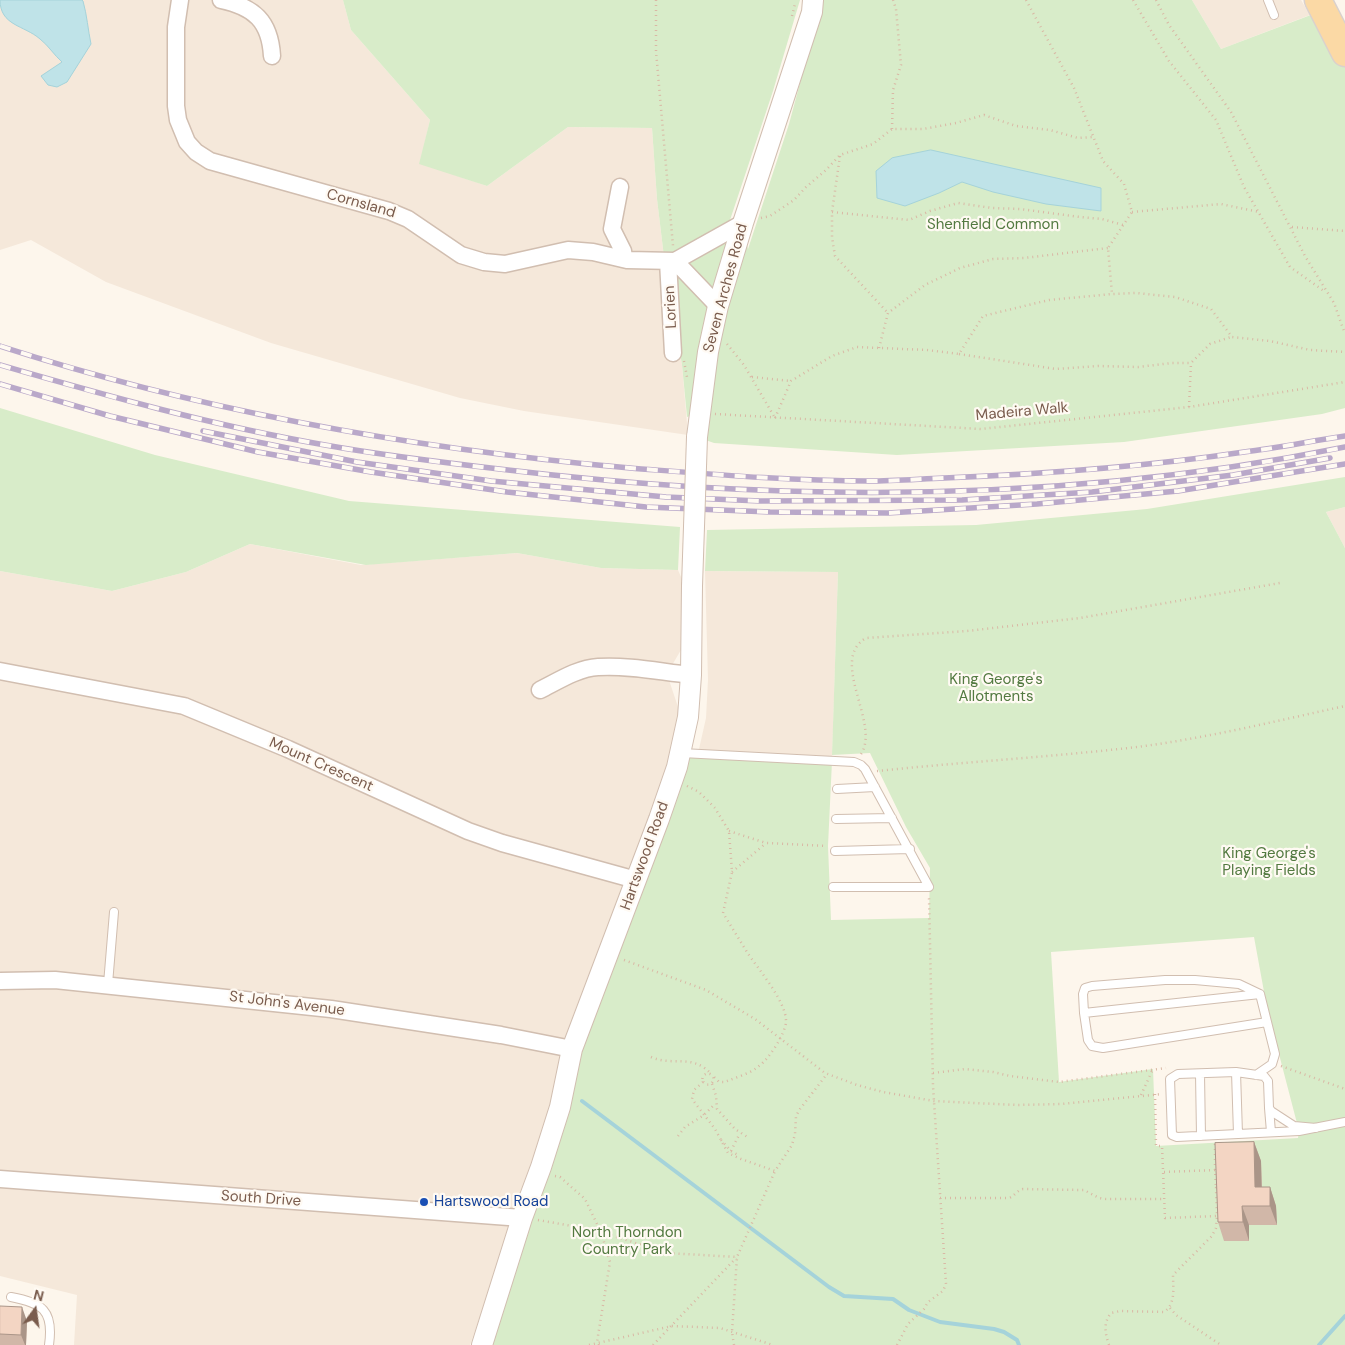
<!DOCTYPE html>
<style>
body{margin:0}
#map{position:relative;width:1345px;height:1345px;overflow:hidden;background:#fdf6ec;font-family:"DM Sans",sans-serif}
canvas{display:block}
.north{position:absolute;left:10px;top:1285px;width:50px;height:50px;-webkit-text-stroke:4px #fffaf3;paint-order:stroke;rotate:14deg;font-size:14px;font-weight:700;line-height:20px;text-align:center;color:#7a5c4d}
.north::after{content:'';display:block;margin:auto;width:18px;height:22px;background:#7a5c4d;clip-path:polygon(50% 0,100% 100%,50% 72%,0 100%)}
</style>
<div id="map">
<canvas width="1345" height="1345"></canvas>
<div class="north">N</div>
</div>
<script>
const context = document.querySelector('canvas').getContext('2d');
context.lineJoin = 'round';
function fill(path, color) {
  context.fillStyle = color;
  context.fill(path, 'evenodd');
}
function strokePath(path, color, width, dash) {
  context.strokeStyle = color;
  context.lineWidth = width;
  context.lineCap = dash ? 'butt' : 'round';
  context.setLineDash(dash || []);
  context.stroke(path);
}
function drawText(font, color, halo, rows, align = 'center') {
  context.font = font + ' "DM Sans",sans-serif';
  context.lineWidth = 4.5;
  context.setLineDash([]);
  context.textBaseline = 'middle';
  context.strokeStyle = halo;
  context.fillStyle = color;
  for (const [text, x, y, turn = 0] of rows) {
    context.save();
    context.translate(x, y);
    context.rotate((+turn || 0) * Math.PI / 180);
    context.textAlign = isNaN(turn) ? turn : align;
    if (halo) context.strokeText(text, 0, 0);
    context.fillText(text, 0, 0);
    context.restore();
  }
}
const residential = new Path2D(`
 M0,0H343L351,30L430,120L420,163L487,186L568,127L652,128L657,199L664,257L682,365L688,435L524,411L460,398L271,343L106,282L31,240L0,250Z
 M1192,0H1301L1310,15L1221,49Z
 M1345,507V548L1326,512Z
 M250,544L361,565L517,553L601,568L678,570L685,586V643L671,667L670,683L681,716L660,802L470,1345H74L77,1295L0,1276V571L112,591L186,572Z
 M705,571L838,572L832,761L697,758L706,718L708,680Z`);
const green = new Path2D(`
 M343,0H800L773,91L726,232L743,223L748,249L789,124L820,9L821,0H1192L1221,49L1324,10L1345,53V408L1322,414L1124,442L897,455L714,443L697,437L699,413L687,417L682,365L664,257L657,199L652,128L568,127L487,186L419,164L430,120L351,30Z
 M0,408L155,455L349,501L680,527L678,570L601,568L517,553L366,565L250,544L186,572L112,591L0,571Z
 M1345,477V507L1326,512L1345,548V1345H482L680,753L832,761L828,846L831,920L929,918L930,868L906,827L870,753L832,755L838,572L705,571L707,530L976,525L1147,509ZM1254,937L1267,1008L1299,1131L1298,1138L1156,1146L1153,1069L1059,1082L1051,952Z`);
const water = new Path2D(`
 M0,0H82L83,1C87,15 88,30 91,44L67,82L57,87L48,85L41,76L62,62C54,55 48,45 40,39C24,25 0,26 0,0Z
 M931,150L1101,188V211L1046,204L993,192L962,182L939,193L905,206L877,198L876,171L892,158Z`);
const stream = new Path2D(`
 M582,1101L829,1287L844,1296L893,1299L909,1310L940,1322L994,1329L1004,1332L1017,1340L1019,1345
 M1319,1345L1345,1316`);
const path = new Path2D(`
 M656,0V51L673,246
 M1026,0L1074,88L1103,161L1124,184L1132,212L1108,248L1112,294L1136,293L1175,297L1211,309L1232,337L1270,341L1310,350L1345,352
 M1133,0L1169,61L1216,120L1244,187L1290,267L1324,291
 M1156,0L1169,25L1231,112L1305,256L1334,303L1345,334
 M792,16L795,4
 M892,129L893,90L901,65L896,9L893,0
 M840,156L832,212V237L835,256L888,313
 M832,212L909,220L930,211L958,203L992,208L1020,209L1080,217L1102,219L1123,225
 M1132,212L1221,204L1259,212
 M761,218L770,216L794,200L806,187L826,170L840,155L873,144L892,129H923L956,123L984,115L1016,126L1050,130L1078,138L1093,137
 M1292,227L1345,231
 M727,344L744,365L775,418
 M879,348L888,313L925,285L960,268L993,259L1024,258L1108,248
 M959,354L1056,369L1098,366L1138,367L1172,363H1191L1210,344L1231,337
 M684,361L687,377
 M752,377L791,381
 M1189,407L1191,363
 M715,414L981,429L1189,407L1345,382
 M775,418L791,381L832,356L857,347L927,350L959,354L983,316L1049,300L1112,294
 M861,754C881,724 828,660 866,638L967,631L1080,618L1280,583
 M877,771C963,762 1051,757 1137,747C1207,738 1276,721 1345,706
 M687,786L699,792L715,808L729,831L732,872L723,913C731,926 739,939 747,952C758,969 786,1001 786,1021C786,1033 769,1059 759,1066C750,1074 736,1077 725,1082H719L712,1075
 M729,831L766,843L826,846
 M732,872L765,844
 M624,960L706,990L755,1019L825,1073L857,1085L883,1092L934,1101L1017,1105L1061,1104L1162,1094
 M651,1057C674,1067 692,1053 711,1074
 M1281,1066L1345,1089
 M933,1073L965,1069L993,1072L1010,1076L1059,1082L1166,1068
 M702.5 1079a5.5 5.5 0 1 1 11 0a5.5 5.5 0 1 1-11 0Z
 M703,1082L694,1090L692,1099L715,1129L728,1153L741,1159L775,1171L792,1145L795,1134L796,1116L800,1109L827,1074
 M712,1084L716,1096L717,1109L735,1129L749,1138
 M1155,1094L1156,1146H1162L1165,1218L1217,1216L1216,1188H1219
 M1141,1095L1153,1069
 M678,1136L685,1127L704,1115L715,1104
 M721,1140L731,1151L738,1155
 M1215,1144V1170
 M731,1151L740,1133
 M1164,1172L1215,1170L1216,1188
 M555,1176L560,1177L585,1199L601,1232L610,1262L597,1342L599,1345
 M940,1198H1009C1015,1196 1016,1191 1023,1189L1084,1190L1099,1198L1106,1199H1164
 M538,1220L595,1230L667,1253L737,1257
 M1170,1308L1176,1315L1221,1345
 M589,1345L672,1326L720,1328L773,1345
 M653,1345L736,1258
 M734,1345L732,1332L737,1257L775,1171
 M897,1345L908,1324L924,1309L928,1302L943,1291L946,1284L933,1086L929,896
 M1109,1345C1105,1333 1103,1323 1111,1313L1120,1311L1164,1312C1176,1304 1173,1288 1173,1275L1212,1236L1216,1228L1217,1216`);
const service = new Path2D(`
 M1268,0L1274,15
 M682,753L854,762L861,765L865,769L929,887H833
 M837,789L875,787
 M836,819L892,818
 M835,851L910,849
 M108,984L114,912
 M1260,994L1267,1022
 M1084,1013L1083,994L1085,988L1092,986L1165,980H1195L1239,984L1260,994L1084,1013L1088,1040L1092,1046L1103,1048L1267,1022L1275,1054L1272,1064L1256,1075
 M1236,1072L1238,1134
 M1200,1074L1201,1136
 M1269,1108L1271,1132
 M1316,1128L1294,1126L1271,1111L1269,1108L1268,1081L1264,1076L1236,1072L1178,1074L1170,1079L1172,1135L1177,1137L1299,1131L1345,1122
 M11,1297C42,1303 54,1310 49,1345`);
const minor = new Path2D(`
 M180,0L176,27V106L178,120L187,142L196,152L210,161L389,211L408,219L461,255L484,262L505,264L568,250L593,252L627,260L675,261L743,223
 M221,0C254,7 270,21 272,56
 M620,187L612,229L623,251L624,257L627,260
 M668,261L673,353
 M675,261L718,306
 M0,671L184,706L288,749L468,831L502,843L636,880
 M540,690C558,681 578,668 598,667C629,665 661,672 691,675
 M0,981L55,980L331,1009L501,1035L572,1049
 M0,1179L522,1218`);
const tertiary = new Path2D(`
 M697,437L708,352L718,306L743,223L812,12L813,0
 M482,1345L522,1218L541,1167L560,1107L572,1049L659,819L677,767L688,717L691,675L692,586`);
const primary = new Path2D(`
 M1318,0L1345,53`);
const rail = new Path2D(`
 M0,346C204,412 417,449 630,468C709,474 789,481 869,481C894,481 919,479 944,478C1044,474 1144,467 1244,452C1278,448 1311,441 1345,436
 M0,365C107,396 215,426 325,445C386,456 447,463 508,470C786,503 1070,503 1345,447
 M0,384L110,416L258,452L371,472L507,492L646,507L770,512L888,513L1037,504L1178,491L1345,464
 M203,431L357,462L491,481L666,497L760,501L962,500L1092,492L1233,475L1330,458`);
const tertiaryBridge = new Path2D(`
 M692,586L697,437`);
const wall = new Path2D(`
 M1254,1142L1261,1161L1262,1187H1270L1276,1206L1277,1225H1249V1241H1224L1218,1222Z
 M0,1306L27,1321L26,1345H0Z`);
const shadedWall = new Path2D(`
 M1254,1142L1261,1161L1262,1206L1255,1187Z
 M1270,1187L1276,1206L1277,1225L1270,1206Z
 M1242,1206L1249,1225V1241L1243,1222Z
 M22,1307L27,1321L26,1345H25L21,1335Z`);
const building = new Path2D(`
 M1254,1142L1255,1187H1270V1206H1242L1243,1222H1218L1215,1143Z
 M0,1306L22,1307L21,1335L0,1334Z`);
const markers = [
 [424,1202,5,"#1a4fb4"]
];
const streetNames = [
 ["Cornsland",361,204,16],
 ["Seven Arches Road",726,288,-75],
 ["Lorien",671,307,-93],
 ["Madeira Walk",1022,412,-5],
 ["Mount Crescent",321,765,24],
 ["Hartswood Road",645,856,-70],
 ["St John's Avenue",287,1004,7],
 ["South Drive",261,1199,4]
];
const parkNames = [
 ["Shenfield Common",993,225],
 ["King George's",996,680],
 ["Allotments",996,697],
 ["King George's",1269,854],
 ["Playing Fields",1269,871],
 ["North Thorndon",627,1233],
 ["Country Park",627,1250]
];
const transitNames = [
 ["Hartswood Road",434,1202]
];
fill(residential, '#f5e8da');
fill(green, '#d8ecc9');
fill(water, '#bfe3e8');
strokePath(water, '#a5d3da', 1);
strokePath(stream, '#a5d3da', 4);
strokePath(service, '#d1beb0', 10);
strokePath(minor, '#d1beb0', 19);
strokePath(tertiary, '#d1beb0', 22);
strokePath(primary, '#dad1cd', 29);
strokePath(path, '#d9b8a5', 2.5, [1, 4]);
strokePath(service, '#fff', 8);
strokePath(minor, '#fff', 16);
strokePath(tertiary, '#fff', 20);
strokePath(primary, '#fbd9a5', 26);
strokePath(rail, '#b9a8c9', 5.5);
strokePath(rail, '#fffaf3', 4, [11]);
strokePath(tertiaryBridge, '#d1beb0', 22, []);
strokePath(tertiaryBridge, '#fff', 20);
fill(wall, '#d1b7a8');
fill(shadedWall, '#aa9588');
fill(building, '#f3d5c3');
strokePath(building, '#aa9588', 1);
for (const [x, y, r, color] of markers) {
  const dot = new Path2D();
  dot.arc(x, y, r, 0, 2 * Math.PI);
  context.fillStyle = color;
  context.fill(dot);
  strokePath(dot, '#fffaf3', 2);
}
drawText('15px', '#7a5c4d', '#fffaf3', streetNames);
drawText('15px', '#537a41', '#fffaf3', parkNames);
drawText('15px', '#164399', '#fffaf3', transitNames, 'left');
</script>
